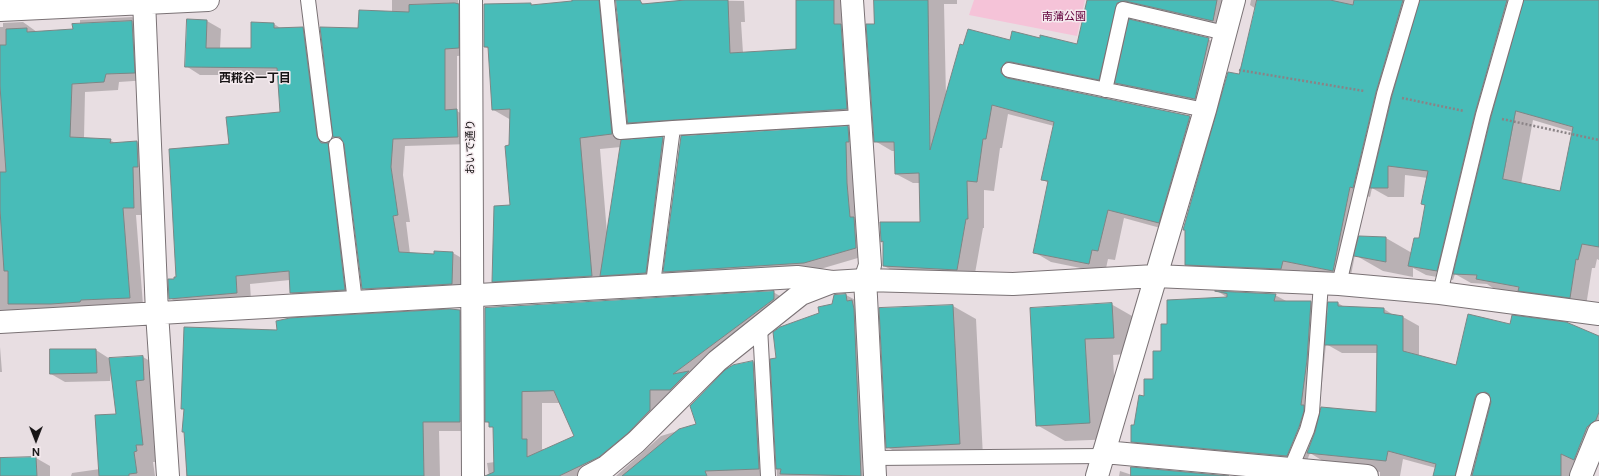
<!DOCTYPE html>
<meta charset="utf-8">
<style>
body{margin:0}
#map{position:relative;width:1599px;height:476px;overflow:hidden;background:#e8dee2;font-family:"DM Sans",sans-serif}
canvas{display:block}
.north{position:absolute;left:16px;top:420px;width:40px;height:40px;-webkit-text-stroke:3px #f5ebef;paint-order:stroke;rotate:180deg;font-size:11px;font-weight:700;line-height:16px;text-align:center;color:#171415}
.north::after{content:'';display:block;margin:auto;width:14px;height:18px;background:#171415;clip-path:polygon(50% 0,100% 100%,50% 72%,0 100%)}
</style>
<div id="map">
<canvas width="1599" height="476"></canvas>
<div class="north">N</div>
</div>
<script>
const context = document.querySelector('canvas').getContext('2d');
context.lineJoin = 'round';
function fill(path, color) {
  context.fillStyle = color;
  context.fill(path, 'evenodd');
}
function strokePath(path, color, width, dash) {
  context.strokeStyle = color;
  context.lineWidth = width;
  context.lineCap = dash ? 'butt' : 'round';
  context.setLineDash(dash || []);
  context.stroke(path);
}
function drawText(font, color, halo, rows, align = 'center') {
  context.font = font + ' "DM Sans","Noto Sans JP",sans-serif';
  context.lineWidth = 3;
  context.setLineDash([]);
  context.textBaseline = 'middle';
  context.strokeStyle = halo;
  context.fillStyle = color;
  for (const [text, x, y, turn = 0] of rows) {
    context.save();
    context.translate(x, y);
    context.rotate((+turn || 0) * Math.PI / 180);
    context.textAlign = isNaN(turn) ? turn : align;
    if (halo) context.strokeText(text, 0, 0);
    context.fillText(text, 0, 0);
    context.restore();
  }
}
const green = new Path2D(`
 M974,0H1085L1077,36L969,15Z`);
const shadow = new Path2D(`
 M392,0H458L459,6L471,13V55L457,56V111L469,118L470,144L405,146L403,175L410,222H406L410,254L435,255L453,253L465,260L464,291L376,296L363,288L345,143L334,137L359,29L392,12Z
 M686,0L744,1L745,22H741L743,53L797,50L796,0H843L860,116L642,130L629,123L631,141L663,138L674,144L656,279L513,293L493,281L511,206V120L492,109L489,49L485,47L530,4L534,6L598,2L618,14L640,2L645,4ZM621,147L607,233L600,149Z
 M875,0H957V4H944L946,97L1010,42L1041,39L1078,45L1090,0H1231L1229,30L1134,12L1131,21L1208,39L1222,47L1209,106L1130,90L1117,83L1115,88L1017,78V81L1190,117L1206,126L1175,232L1124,218L1115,260L1108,259L1105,273L1051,262L1034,252L1048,183L1042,179L1054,126L1008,114L1002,148H1000L994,191L984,190V228H983L974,279L901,275L884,266V242L882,241L921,223L920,183H913L896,174L895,151H892L875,141Z
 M1251,0H1416L1421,3L1420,0H1599V260L1597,259L1595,268H1592L1586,306L1493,288L1487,284L1471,283L1455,274L1453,280L1426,275L1413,268V277L1383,271L1355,255L1350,280L1300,270L1298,278L1202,274L1186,264L1240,75L1256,9L1250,5ZM1533,120L1573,132L1561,192L1521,184ZM1405,175L1428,178L1422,203L1426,206L1420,239L1412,253L1386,238L1358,237L1367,196L1370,197L1372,188L1388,197H1404Z
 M132,17L146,25L148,80L119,82L118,90L85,92L84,138L110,140L117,144L137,142L151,150L147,215H136L143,305L0,311V27H3V23L23,22L37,32L74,30L80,24V20Z
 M207,21L221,29L220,49H252L274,24L282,29L303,28L317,36L331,145L359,298L305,301L291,293L290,280L250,284L251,300L184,307L170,298L176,280L281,113L279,75H200L186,66Z
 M848,127L860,134L868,255L817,270L676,279L664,272Z
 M773,292L794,304L701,379L606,476H489L487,463L495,462L494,428L486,421V309ZM542,403H560L575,436L545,450L542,449Z
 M1219,292L1275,295L1288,302H1311L1328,313L1329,303H1338L1346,308L1384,309L1395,316L1403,317L1419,326V356L1457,366L1511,325L1599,337V445L1576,476H1434L1436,468L1403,459L1400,476H1380V472L1323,461L1310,453L1305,466L1150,452L1132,441L1145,397L1154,380L1168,325L1228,298ZM1326,344L1342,353H1378L1377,413L1319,412Z
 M846,295L861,303L876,457L862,458L863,476H777L771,360L777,359L820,313Z
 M1111,304L1139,320L1141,353L1113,355L1117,439L1065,441L1037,425L1031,309Z
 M953,306L976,319L983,457L910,460L887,447Z
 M460,311L476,320V431H439L440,476H186L185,410L182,408L278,331Z
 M0,347L2,372H0Z
 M51,350H96L110,359L143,357L162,368V455L155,456L156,462H153L155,476H71L72,473L100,469L117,414L111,372L110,381L65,382L51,374Z
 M753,362L768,371L774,476H616L661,436L697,425L733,366Z
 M36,458L50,466V476H0V459Z
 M1120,471L1132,475L1218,476H1119Z`);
const building = new Path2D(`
 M572,0H599L612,134L580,138L592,276L492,282L494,206L510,205L505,146L509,145L510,109L492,110L488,47H484V4L531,3V5L572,1Z
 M616,0H640L642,4L685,0H728L730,53L796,49V0H834V24H841L847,109L628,123Z
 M874,0H928L930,150L960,44L963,45L968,29L1010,40L1012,31L1040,38V35L1077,44L1087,0H1217L1213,21L1125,1L1117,3L1099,80L1011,62H1006L1001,68V73L1007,78L1190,116L1159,223L1108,210L1098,251L1092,250L1089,264L1033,253L1048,181L1041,180L1054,122L992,105L986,139H983L977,182L967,181L968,219H966L957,270L883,266V241L881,242L880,222H920L919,173L895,174L894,142H874L866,24H874Z
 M1257,0H1330L1353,5L1354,0H1403L1376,92L1353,188L1350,187L1333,271L1283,261L1281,269L1185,265V230H1183L1228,72L1239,74Z
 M1420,0H1507L1475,113L1437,271L1408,266L1414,238H1419L1425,205L1421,204L1428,171L1388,166V188H1370L1392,96Z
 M1524,0H1599V247L1582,244L1578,260L1576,259L1570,298L1518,291L1519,287L1476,279L1477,275L1453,274L1491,117ZM1516,111L1573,127L1560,191L1503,179Z
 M455,3L459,4V48L445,49V110L457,109L458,137L393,139L391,167L398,215L393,216L399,252L434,254V251L453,252L452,284L362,289L344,144L340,137H333L320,27L358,28L359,10L409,12V5Z
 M187,19L207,20L206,48H251V22L274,23V28L303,27L317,136L321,143H328L345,290L290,293L289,271L236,276L237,293L169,299L168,279H174V277H176L169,149L229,144L226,117L280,112L277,68L185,67Z
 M1129,19L1209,38L1195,99L1115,83Z
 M132,21L135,73L106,74L104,82L72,84L70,137L111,139L110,143L137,141L138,167H133L134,208H123L130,298L81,300L80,302L51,304H8V271H4L0,210V172H6L0,86V45H6V29L27,28V32L73,29L72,24Z
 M848,126L849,142H846L847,183L850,217H854L856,248L804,263L663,272L681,136Z
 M663,137L646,273L600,276L621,140Z
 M1359,236L1386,237V262L1354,256Z
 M774,291V299L673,374L689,371L670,390H650V410L628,433L599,457L559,476H485L494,472L493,427H489V422H485V308ZM554,391L574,436L527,457V439H522V392Z
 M1215,291L1276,294L1274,301H1311L1307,360L1301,405H1304V411L1299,427L1287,456L1131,442V425H1134L1139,395L1144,396V379H1153V351H1161V324H1167V300L1227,297V294Z
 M846,294L847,301L852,300L854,309L861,476L780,474L781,469H776L770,359L776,358L773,332L780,327L819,313L818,307L832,304L834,295Z
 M1328,302H1338V306L1384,308V313L1403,316V351L1456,365L1468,314L1510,324L1512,315L1566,322L1599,336V412L1596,420L1587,427L1574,460L1561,454V476H1472L1491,402L1489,394L1485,392L1477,394L1475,398L1455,476H1433L1436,464L1388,451L1386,461L1307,453L1315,432L1321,407L1376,412L1377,345H1325Z
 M1112,303L1114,338L1085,339L1090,423L1036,426L1030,308Z
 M953,305L960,444L886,448L879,308Z
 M450,309L460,310V422H423L424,476H187L184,432H182L184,409H181L184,327L277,330L276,321L290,318Z
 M50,349H96L97,373L50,374Z
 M143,356L144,380L136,381L143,445H136L137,451L134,452L137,473L129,474V476H99L95,415L116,414L109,358Z
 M753,361L759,469L705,471L707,476H622L679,429L696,424L690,406L725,370L733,365Z
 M36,457L37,476H0V458Z
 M1131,467L1229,476H1131Z`);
const path = new Path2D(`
 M1239,70L1364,91
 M1402,98L1464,111
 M1502,119L1599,140`);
const service = new Path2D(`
 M308,0L325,135
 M607,0L620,132L673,128
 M1009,70L1205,110
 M1105,90L1123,9L1225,33
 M336,145L355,302
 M653,284L673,128L861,117
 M1339,284L1384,94L1412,0
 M1440,293L1483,115L1516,0
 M760,327L768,476
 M874,458L1103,456
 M1291,468L1307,430L1312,412L1321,283
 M1463,476L1483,400`);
const minor = new Path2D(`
 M144,0L157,313L168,476
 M852,0L870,265L865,280L866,297L875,476
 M0,10L208,0
 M865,280L1013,284L1155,276L1339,284L1440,293L1599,314
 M0,322L797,277L832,282
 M1104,452L1367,476
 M1097,476L1205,110L1234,0
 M1581,476L1599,432`);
const tertiary = new Path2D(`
 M471,0L473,476
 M589,476L606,467L636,442L717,361L801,294L832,282L865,280`);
const parkNames = [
 ["南蒲公園",1064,17]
];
const streetNames = [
 ["おいで通り",471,147,-90]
];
const neighbourhoodNames = [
 ["西糀谷一丁目",255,79]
];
fill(green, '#f5c3d8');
fill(shadow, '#0003');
fill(building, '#48bcb8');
strokePath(building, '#7c8685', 1);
strokePath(service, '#7a7275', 16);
strokePath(minor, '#7a7275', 24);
strokePath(tertiary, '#7a7275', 24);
strokePath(path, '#8a8386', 2.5, [2, 2]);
strokePath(service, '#fff', 14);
strokePath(minor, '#fff', 22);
strokePath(tertiary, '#fff', 22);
drawText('11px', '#61013b', '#f5ebef', parkNames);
drawText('11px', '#171415', '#f5ebef', streetNames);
drawText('bold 12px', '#171415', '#f5ebef', neighbourhoodNames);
</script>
